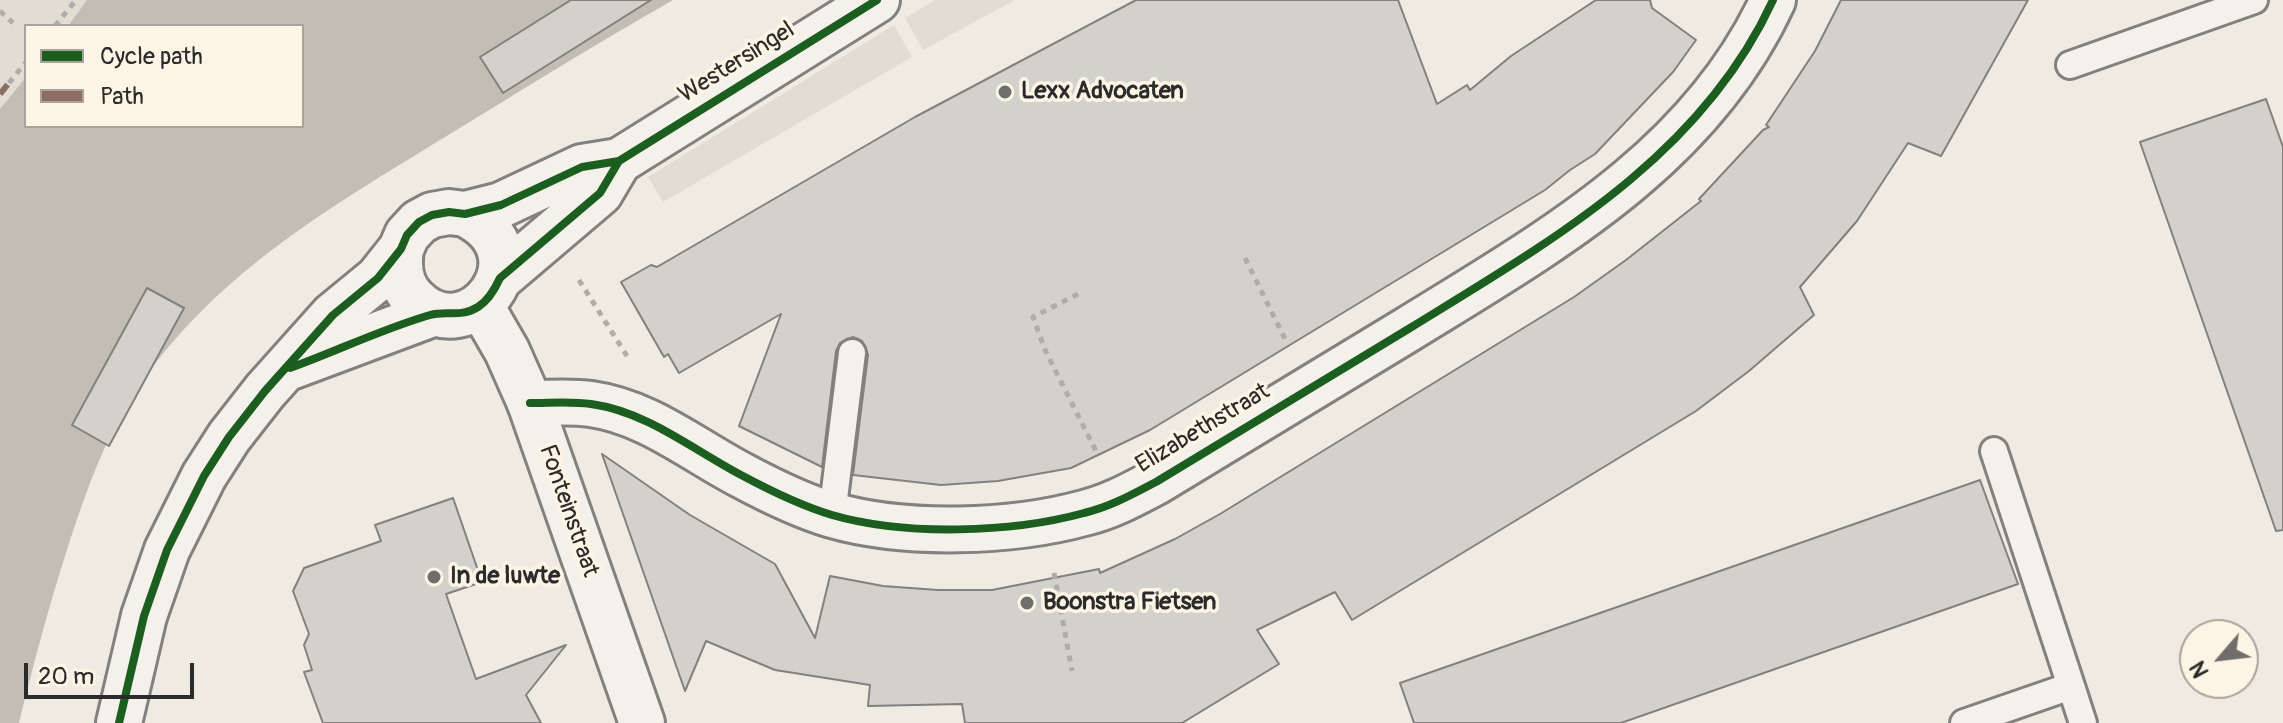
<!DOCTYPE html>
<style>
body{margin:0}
#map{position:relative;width:2283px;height:723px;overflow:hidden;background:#efebe3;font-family:Pangolin,sans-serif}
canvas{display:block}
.legend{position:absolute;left:24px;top:24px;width:280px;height:104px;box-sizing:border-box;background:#fcf5e5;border:2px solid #a8a49b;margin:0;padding:10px 14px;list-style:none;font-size:24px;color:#2b2b2b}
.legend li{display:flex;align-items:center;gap:16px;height:40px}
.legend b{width:40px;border:2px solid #a8a49b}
.north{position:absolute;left:2179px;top:619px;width:80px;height:80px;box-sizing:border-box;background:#fcf5e5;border:2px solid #a8a49b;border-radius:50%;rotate:242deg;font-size:22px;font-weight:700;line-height:32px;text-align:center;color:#2b2b2b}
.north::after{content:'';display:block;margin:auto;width:28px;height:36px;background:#706e6b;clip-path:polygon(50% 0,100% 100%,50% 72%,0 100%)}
.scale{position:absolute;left:24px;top:663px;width:170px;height:36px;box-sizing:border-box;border:4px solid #2b2b2b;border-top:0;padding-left:10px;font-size:24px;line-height:28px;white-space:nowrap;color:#2b2b2b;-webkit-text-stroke:6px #fcf5e5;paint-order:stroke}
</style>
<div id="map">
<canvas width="2283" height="723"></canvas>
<ul class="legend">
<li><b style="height:10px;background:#1b5e20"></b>Cycle path</li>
<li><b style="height:10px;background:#8d6e63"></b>Path</li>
</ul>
<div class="north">N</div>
<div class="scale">20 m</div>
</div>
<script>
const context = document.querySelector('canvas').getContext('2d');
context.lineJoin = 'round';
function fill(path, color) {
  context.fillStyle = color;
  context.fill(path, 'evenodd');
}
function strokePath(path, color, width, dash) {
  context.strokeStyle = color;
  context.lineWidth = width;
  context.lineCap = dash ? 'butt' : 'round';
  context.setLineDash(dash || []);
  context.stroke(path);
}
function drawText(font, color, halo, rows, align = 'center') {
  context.font = font + ' Pangolin,sans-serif';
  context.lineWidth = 7;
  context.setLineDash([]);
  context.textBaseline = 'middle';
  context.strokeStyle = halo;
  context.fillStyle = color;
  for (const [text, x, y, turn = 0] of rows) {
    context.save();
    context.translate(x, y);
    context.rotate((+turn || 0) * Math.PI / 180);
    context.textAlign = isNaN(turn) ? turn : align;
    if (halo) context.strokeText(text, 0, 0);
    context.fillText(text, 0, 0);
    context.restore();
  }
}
const green = new Path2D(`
 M0,0H87L68,26H26V77L0,109Z
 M935,0H1015L923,50L905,18Z
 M894,25L912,57L663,202L648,177Z`);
const water = new Path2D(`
 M87,0H673C596,44 520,91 445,137C326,210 209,277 131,398C105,440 89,484 73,531C52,595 35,657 19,723H0V109L26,77V126H302V26H68Z`);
const building = new Path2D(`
 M571,0H651L503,93L480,57Z
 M1136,0H1398L1437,104L1467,85L1470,90L1511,56L1596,0H1650L1652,8L1696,40L1673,72L1595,154L1570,170L1545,190L1150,430L1071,468L998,481L941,485L853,475L868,355L862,341L853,337L840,343L836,351L822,467L739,426L781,314L679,373L668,354L664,357L621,282L651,265L657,267L915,117Z
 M1841,0H2028L1941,156L1908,143L1857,221L1800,287L1814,315L1749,371L1696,411L1352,620L1335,592L1257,630L1279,664L1182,723H965L962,704L868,706L870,685L775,670L706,641L685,691L602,454L690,515L775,564L815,638L830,576L883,586L938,590H992L1099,569L1100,573L1175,539L1220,514L1574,297L1626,260L1701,201L1699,199L1763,130L1769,127L1766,125L1815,51Z
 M2266,99L2283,147V530L2276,531L2140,142Z
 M147,288L184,308L109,446L72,425Z
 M1980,480L2018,584L1621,723H1414L1400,683Z
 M453,498L482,582L446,594L476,679L566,645L526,695L541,723H323L304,672L312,670L304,645L309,634L293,591L304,568L381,541L375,525Z`);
const path = new Path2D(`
 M0,11L13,23
 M55,26L76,0
 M9,83L26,62
 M1245,258L1286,341
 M579,280L627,356
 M1078,294L1033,317L1045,350L1098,455
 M1054,573L1072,671`);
const lane = new Path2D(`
 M2070,65L2254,0
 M1994,451L2071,686
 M832,515L852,353
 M1964,723L2071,686L2083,723`);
const street = new Path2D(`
 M530,403C550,403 571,401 591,404C648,412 693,450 743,476C771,491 802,506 832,515C905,536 1011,533 1084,513C1110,507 1133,494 1156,482C1241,430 1326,379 1410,328C1551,241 1701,157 1773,0`);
const secondary = new Path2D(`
 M401,249C398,268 400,286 415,300C468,354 549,255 465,214
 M500,278L600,193L619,161
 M481,306L507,351L530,403L642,723
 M288,368L435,313
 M119,723L144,616L167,550L204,476L229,437L265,391L333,315L378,278L401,249L407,235L419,222L432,215L449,212L465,214L501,205L582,167L619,161L877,0`);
const quiet = new Path2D(`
 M0,94L9,83`);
const cycleway = new Path2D(`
 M290,368C337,351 382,329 430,315C447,310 460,318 478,307C489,300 495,289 500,278L600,193L619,161
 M530,403C550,403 571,401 591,404C648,412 693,450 743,476C771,491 802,506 832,515C905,536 1011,533 1084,513C1110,507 1133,494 1156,482C1241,430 1326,379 1410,328C1551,241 1701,157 1773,0
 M119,723L144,616L167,550L204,476L229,437L265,391L333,315L378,278L401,249L407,235L419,222L432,215L449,212L465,214L501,205L582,167L619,161L877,0`);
const markers = [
 [1005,92,8,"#706e6b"],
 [434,577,8,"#706e6b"],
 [1027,603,8,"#706e6b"]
];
const streetNames = [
 ["Westersingel",737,63,-32],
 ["Elizabethstraat",1203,429,-31],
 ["Fonteinstraat",568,511,71]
];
const poiNames = [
 ["Lexx Advocaten",1021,92],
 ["In de luwte",450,577],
 ["Boonstra Fietsen",1043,603]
];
fill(green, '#e1ddd2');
fill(water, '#c2beb4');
fill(building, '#d3d1cb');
strokePath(building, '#83817e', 2);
strokePath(lane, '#83817e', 32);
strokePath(street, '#83817e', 50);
strokePath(secondary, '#83817e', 50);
strokePath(path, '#afada9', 5, [6, 6]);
strokePath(lane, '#f4f1eb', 26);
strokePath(street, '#f4f1eb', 44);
strokePath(secondary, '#f4f1eb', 44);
strokePath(quiet, '#8d6e63', 6, [12, 6]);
strokePath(cycleway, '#1b5e20', 8);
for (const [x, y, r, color] of markers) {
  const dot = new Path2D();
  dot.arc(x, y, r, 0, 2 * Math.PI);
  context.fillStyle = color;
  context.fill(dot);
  strokePath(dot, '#fcf5e5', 3);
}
drawText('24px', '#2b2b2b', '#fcf5e5', streetNames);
drawText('bold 24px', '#2b2b2b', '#fcf5e5', poiNames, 'left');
</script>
